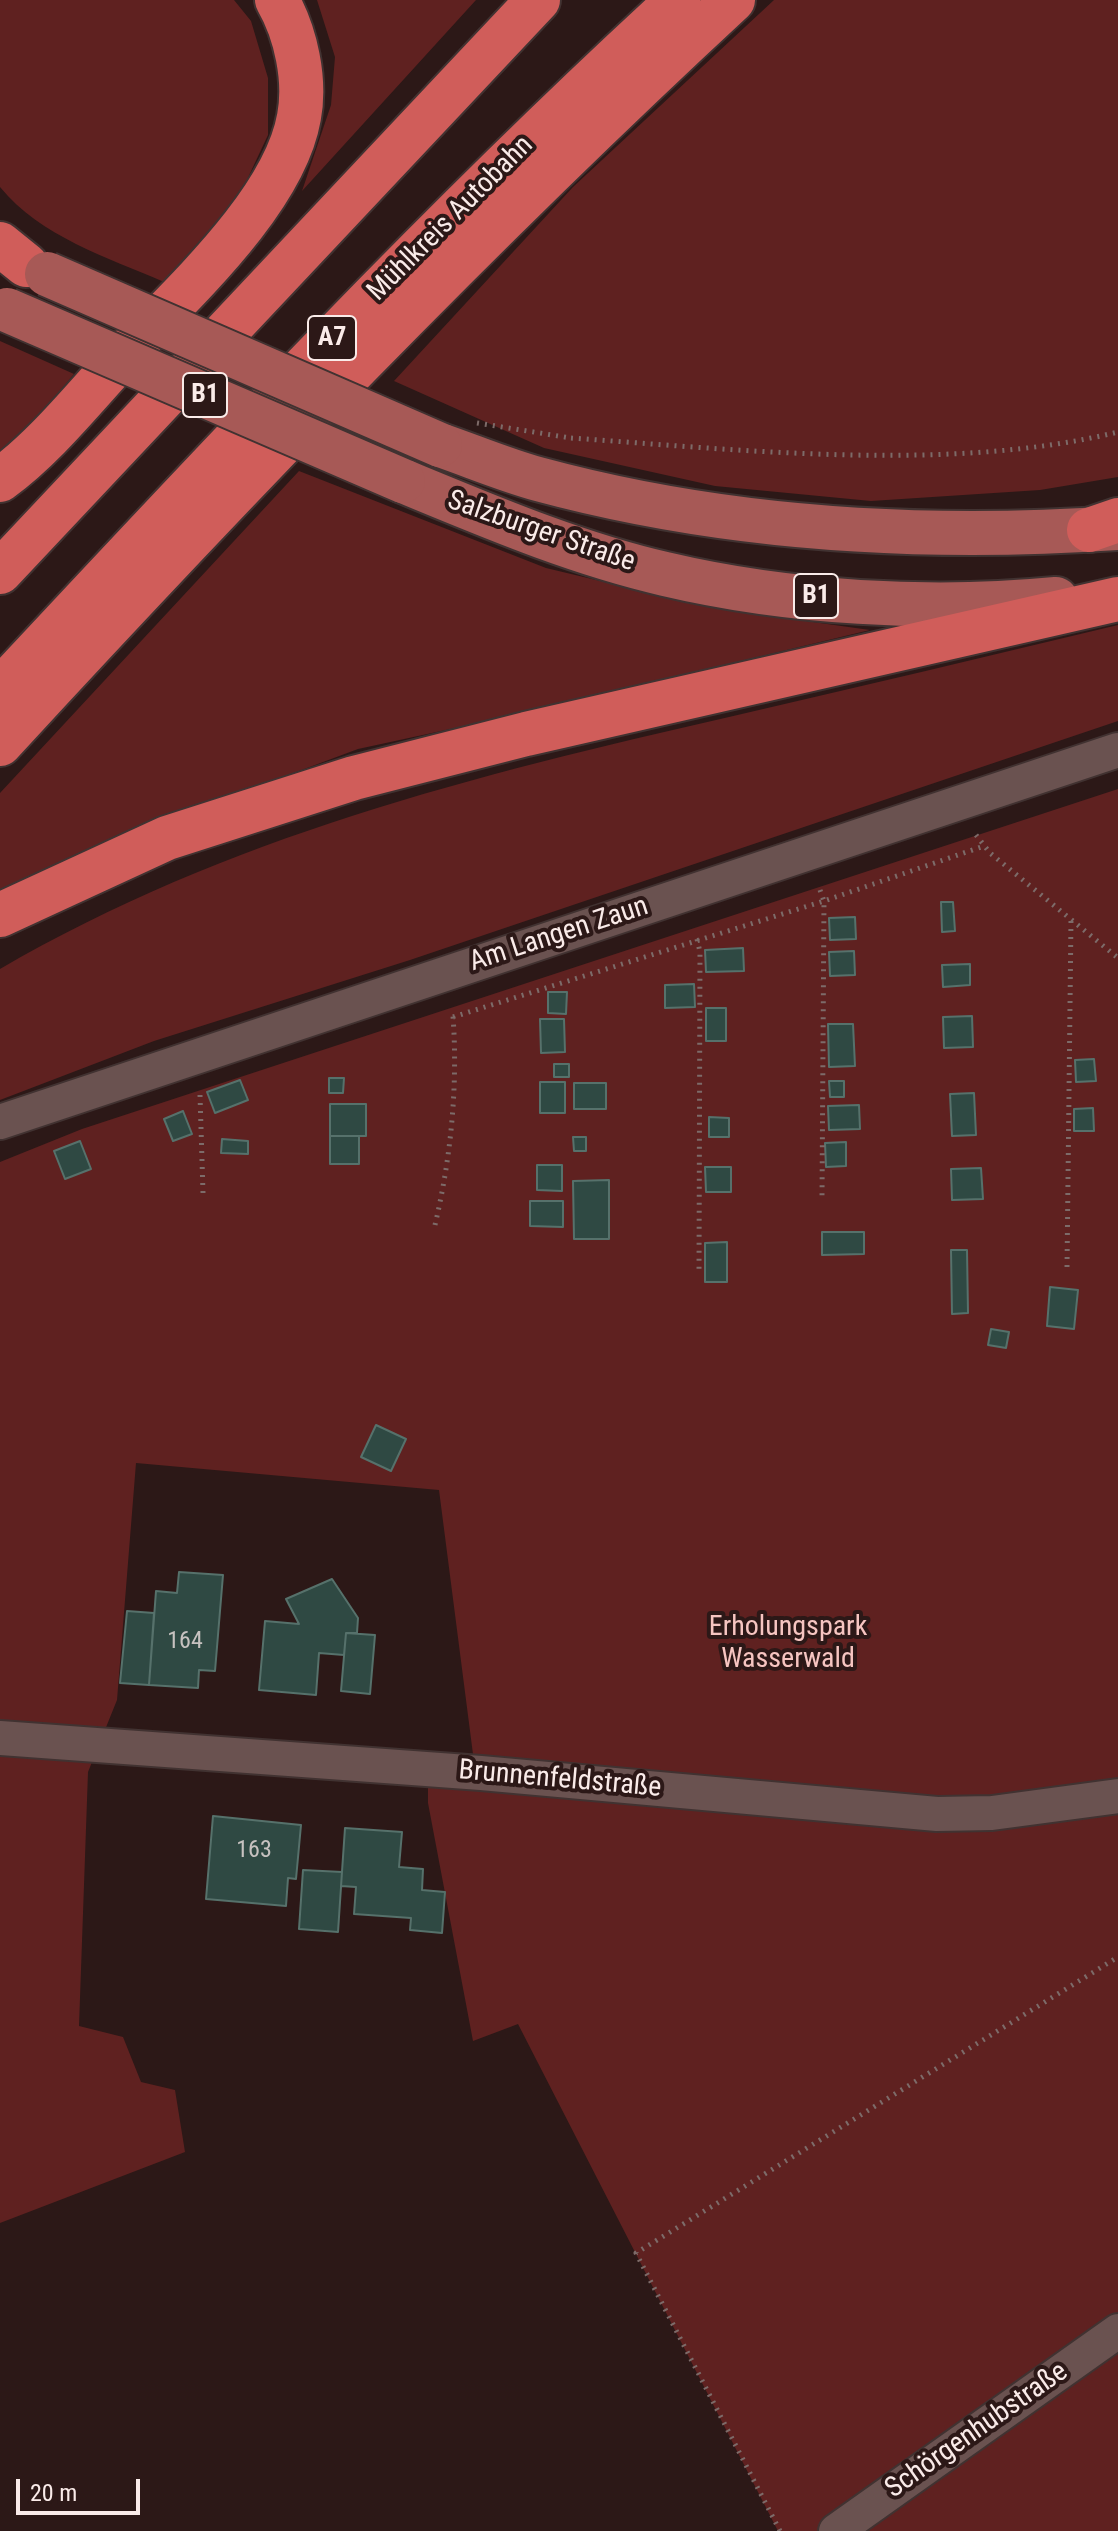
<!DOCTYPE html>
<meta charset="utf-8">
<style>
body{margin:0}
#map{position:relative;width:1118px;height:2531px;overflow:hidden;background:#2c1817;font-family:"Roboto Condensed",sans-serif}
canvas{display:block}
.scale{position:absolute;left:16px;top:2479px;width:124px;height:36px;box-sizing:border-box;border:4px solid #faebe9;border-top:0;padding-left:10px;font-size:24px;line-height:28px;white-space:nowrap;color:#faebe9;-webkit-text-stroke:6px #2c1817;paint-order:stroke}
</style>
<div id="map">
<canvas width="1118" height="2531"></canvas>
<div class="scale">20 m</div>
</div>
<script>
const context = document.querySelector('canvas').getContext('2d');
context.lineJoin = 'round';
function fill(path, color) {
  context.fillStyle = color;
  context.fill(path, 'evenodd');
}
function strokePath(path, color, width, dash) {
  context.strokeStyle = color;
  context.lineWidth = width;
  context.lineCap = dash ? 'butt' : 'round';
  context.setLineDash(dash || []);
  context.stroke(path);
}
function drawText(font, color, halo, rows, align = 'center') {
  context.font = font + ' "Roboto Condensed",sans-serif';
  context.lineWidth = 8;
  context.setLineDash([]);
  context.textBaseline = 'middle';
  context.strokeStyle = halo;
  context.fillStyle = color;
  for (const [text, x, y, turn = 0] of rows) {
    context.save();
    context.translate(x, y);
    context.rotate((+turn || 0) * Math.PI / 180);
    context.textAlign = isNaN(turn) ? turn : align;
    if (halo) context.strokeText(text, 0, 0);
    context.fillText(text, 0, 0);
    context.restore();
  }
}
const green = new Path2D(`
 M0,0H234L251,21L268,78V135L238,199L164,282C107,257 41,237 0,187Z
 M317,0H476L302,191L331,105L335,57Z
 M774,0H1118V477L1040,490L871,501L715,486L544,448L394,381L573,187Z
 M0,341L74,374L41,414L0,452Z
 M299,471L546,568L713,608L870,630L529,712L358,749L87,850L0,891V793Z
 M1118,625V721L410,960L154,1041L0,1100V969C227,837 475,775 729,717C859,687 988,656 1118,625Z
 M1118,789V2531H778L518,2024L473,2041L428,1803V1780L474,1762L439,1490L136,1463L117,1700L88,1772L79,2026L123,2037L141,2082L175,2090L185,2152L0,2223V1162L82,1129Z`);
const building = new Path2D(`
 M941,902H953L955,931L942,932Z
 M855,917L856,939L830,940L829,918Z
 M743,948L744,971L706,972L705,950Z
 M854,951L855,975L830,976L829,952Z
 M970,964V985L943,987L942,965Z
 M694,984L695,1007L665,1008V985Z
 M548,992H567L566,1014L548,1013Z
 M706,1008H726V1041H706Z
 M972,1016L973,1047L944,1048L943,1017Z
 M540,1019H564L565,1052L541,1053Z
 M828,1024H853L855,1066L829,1067Z
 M1094,1059L1096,1081L1076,1082L1075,1060Z
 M554,1064H569V1077H554Z
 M329,1078H344L343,1093H329Z
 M240,1080L248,1100L215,1113L207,1092Z
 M829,1081H844V1097H830Z
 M540,1082H565V1113H540Z
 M574,1083H606V1109H574Z
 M974,1093L976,1135L952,1136L950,1094Z
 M330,1104H366V1136H330Z
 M859,1105L860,1129L829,1130L828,1106Z
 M1093,1108L1094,1131H1074V1109Z
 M183,1111L192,1134L173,1141L164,1119Z
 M709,1117L729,1118V1137H709Z
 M330,1136H359V1164H330Z
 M573,1137H586V1151H574Z
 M222,1139L248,1141V1154L221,1153Z
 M80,1141L91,1169L65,1179L54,1151Z
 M846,1142V1166L826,1167L825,1143Z
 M537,1165H562V1191L537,1190Z
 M705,1167H731V1192H706Z
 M981,1168L983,1199L952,1200L951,1169Z
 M609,1180V1239H574L573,1181Z
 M530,1201H563V1227L530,1226Z
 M822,1232H864V1254L822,1255Z
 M727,1242V1282H705V1243Z
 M951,1250H967L968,1313L952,1314Z
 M1050,1287L1078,1290L1074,1329L1047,1326Z
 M991,1329L1009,1332L1006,1348L988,1345Z
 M376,1425L406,1439L391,1471L361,1457Z
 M179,1572L223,1575L215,1671L199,1670L198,1688L149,1685L156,1591L177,1593Z
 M332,1579L358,1618L357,1633H346L344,1655L319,1653L316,1695L259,1690L265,1621L299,1624L286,1599Z
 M127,1611L154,1613L149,1685L120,1683Z
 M346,1633L375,1635L370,1694L341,1691Z
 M213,1816L301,1825L296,1879L288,1878L286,1906L206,1899Z
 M345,1828L402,1832L399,1867L423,1869L422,1890L445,1892L442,1933L410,1930L411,1918L354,1914L356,1887L341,1886Z
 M303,1870L342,1872L338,1932L299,1929Z`);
const path = new Path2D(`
 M571,438C743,450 950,473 1118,432
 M976,835L990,853L1118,958
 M820,890L824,901L822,1196
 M697,939L700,952L699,1273
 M453,1017L824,901L984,846
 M200,1095L203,1193
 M435,1225C451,1157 458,1086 453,1016
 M1067,1267L1071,919
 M780,2531L636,2253L1118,1957`);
const street = new Path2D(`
 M0,1122L1118,750
 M0,1738L481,1773L937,1814L992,1813L1118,1796
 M836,2531L1118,2331`);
const primary = new Path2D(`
 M440,445C472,456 505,470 538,479C726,530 924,541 1118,528
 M403,481C488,516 574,553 665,574C788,603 930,611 1056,599`);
const highway = new Path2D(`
 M0,244L26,265
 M0,480C45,447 82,400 120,359C178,297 284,203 299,117C306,80 296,33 277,0
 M1089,530L1118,520
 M0,572L538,0
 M0,690C220,454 440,218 678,0
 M0,744C236,488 477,237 733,0
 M0,915L167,838L354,778L526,734L1118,599`);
const pathBridge = new Path2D(`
 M477,423L571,438`);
const primaryBridge = new Path2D(`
 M47,274L440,445
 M7,310L403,481`);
const numberNames = [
 ["164",185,1642],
 ["163",254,1851]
];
const shields = [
 [332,338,48],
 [205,395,44],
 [816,596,44]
];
const shieldNames = [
 ["A7",332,338],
 ["B1",205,395],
 ["B1",816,596]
];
const streetNames = [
 ["Mühlkreis Autobahn",451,219,-45],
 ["Salzburger Straße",541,532,19],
 ["Am Langen Zaun",559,935,-18],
 ["Brunnenfeldstraße",560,1780,5],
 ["Schörgenhubstraße",977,2431,-35]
];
const parkNames = [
 ["Erholungspark",788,1628],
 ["Wasserwald",788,1660]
];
fill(green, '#5f2120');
fill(building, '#2f4943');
strokePath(building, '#56716b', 2);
strokePath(street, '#413231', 38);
strokePath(primary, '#413231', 48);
strokePath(highway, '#413231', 48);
strokePath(path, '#7d6b69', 5, [2, 6]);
strokePath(street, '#6a5250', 34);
strokePath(primary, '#a75956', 44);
strokePath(highway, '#d05d5a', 44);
strokePath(primaryBridge, '#413231', 48, []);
strokePath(pathBridge, '#7d6b69', 5, [2, 6]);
strokePath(primaryBridge, '#a75956', 44);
drawText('24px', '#c7c2c0', null, numberNames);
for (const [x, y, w] of shields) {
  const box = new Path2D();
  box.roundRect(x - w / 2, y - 22, w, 44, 6);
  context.fillStyle = '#2c1817';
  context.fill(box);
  strokePath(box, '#faebe9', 2);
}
drawText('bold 26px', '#faebe9', null, shieldNames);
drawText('28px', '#faebe9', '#2c1817', streetNames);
drawText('28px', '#f6c5c1', '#2c1817', parkNames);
</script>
